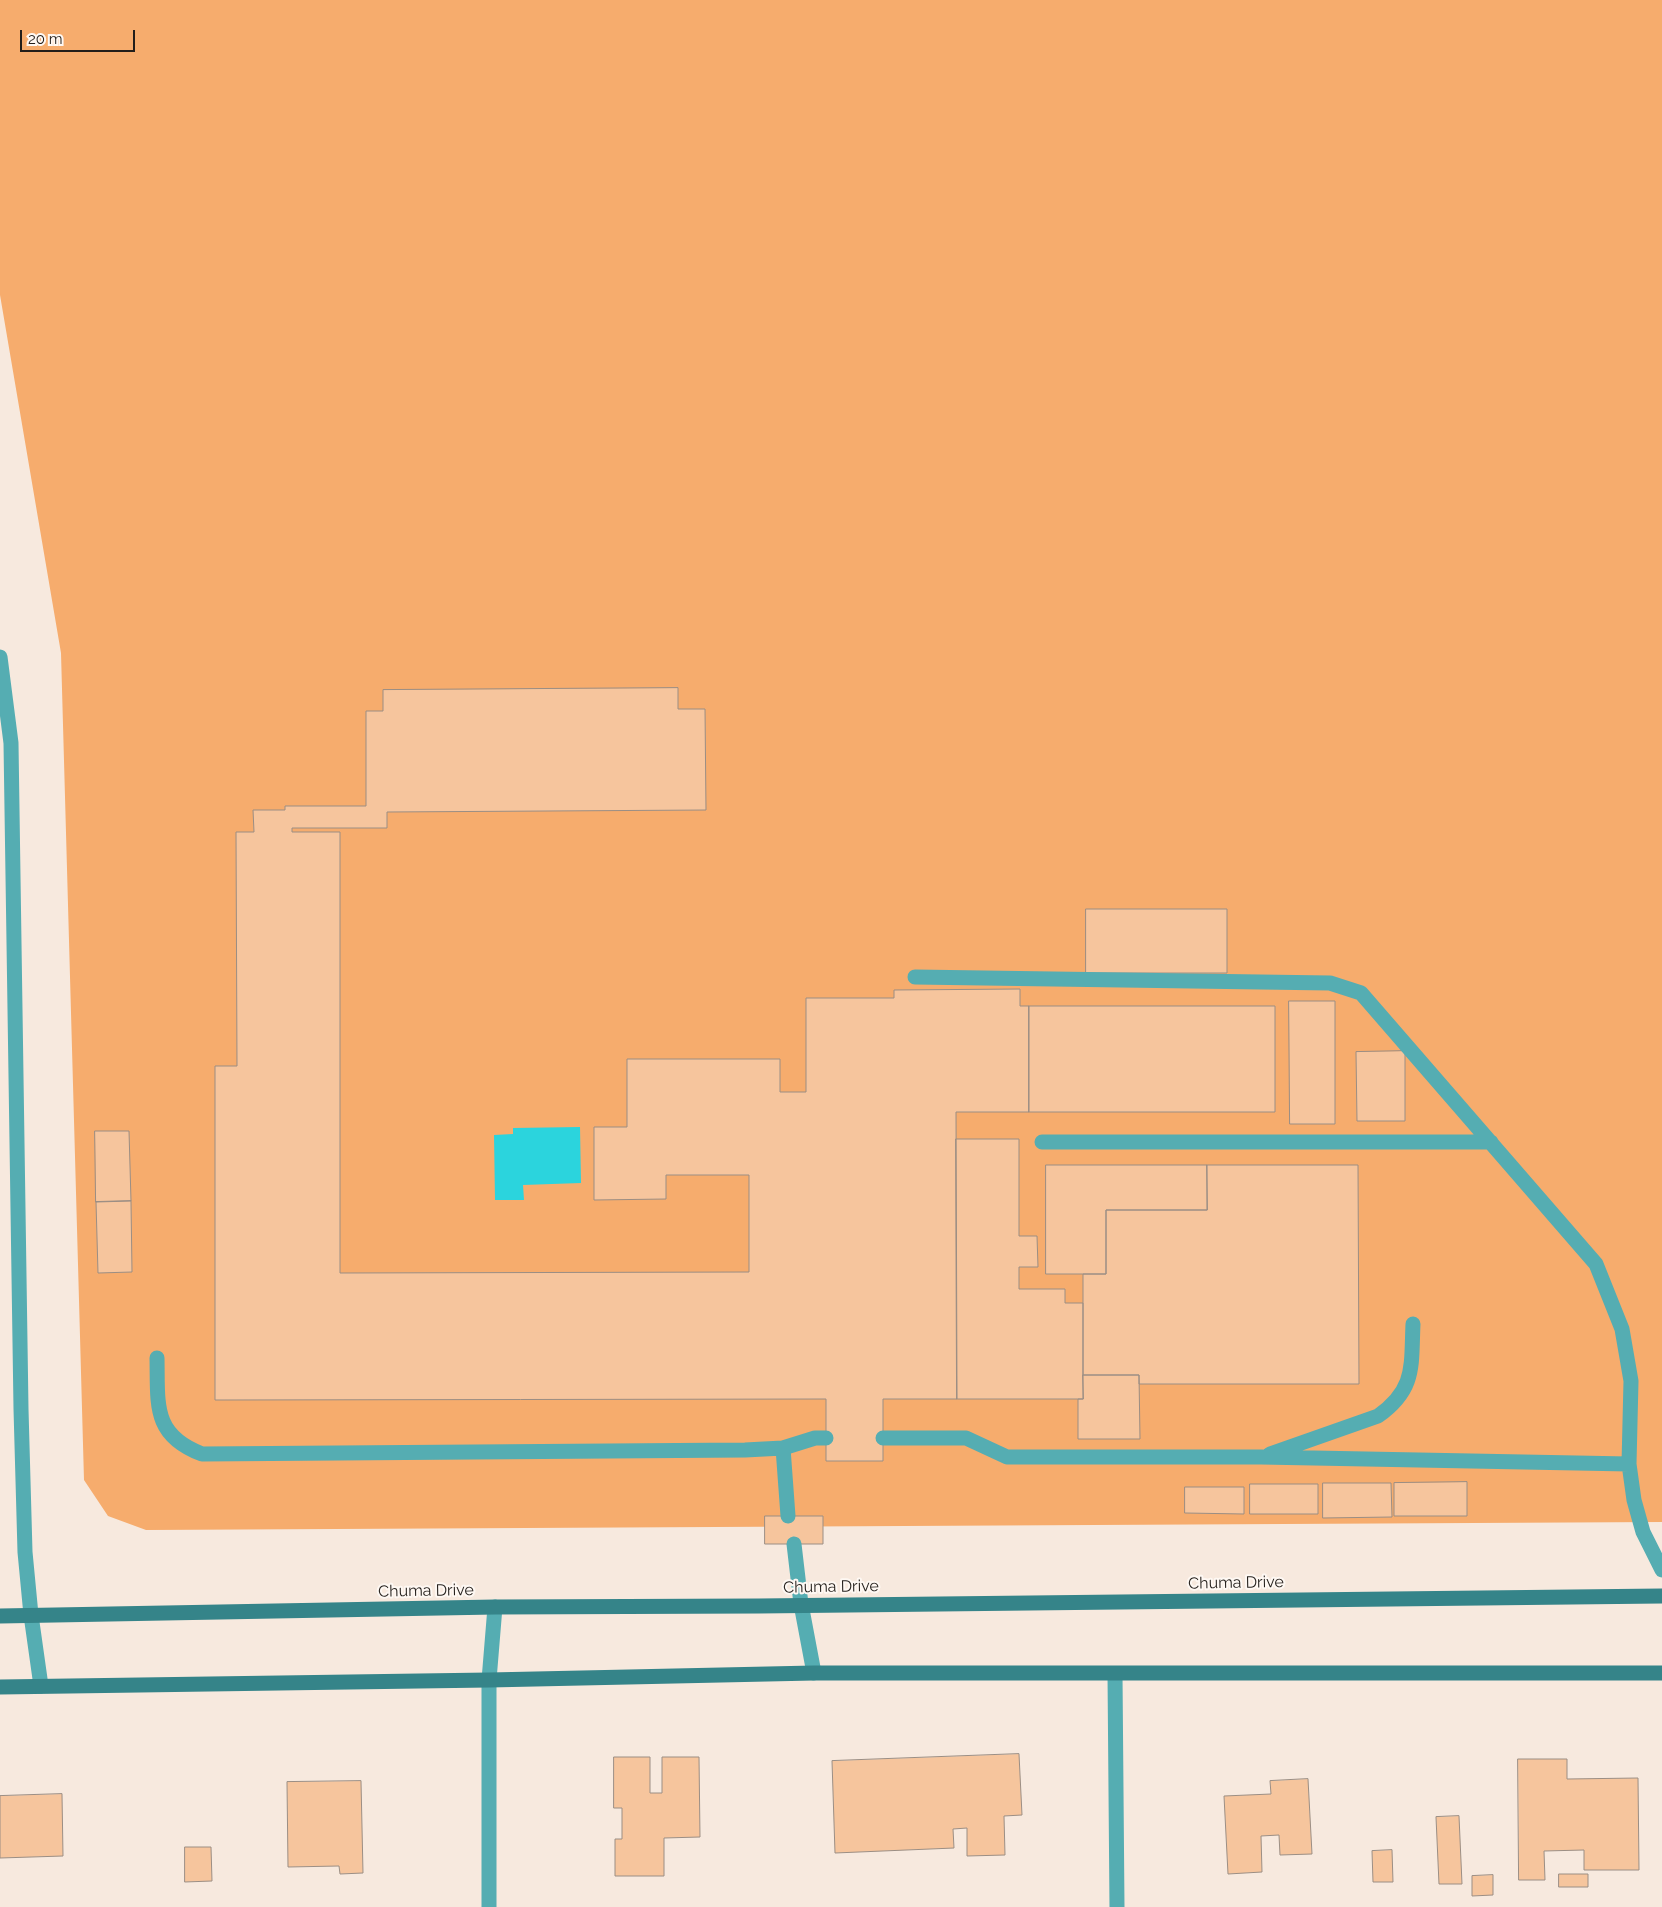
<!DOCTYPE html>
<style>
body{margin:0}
#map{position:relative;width:1662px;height:1907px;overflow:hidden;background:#f7e9de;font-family:Raleway,sans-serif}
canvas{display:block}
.scale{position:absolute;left:20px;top:30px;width:115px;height:22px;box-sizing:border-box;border:2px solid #231e1a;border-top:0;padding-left:6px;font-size:15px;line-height:18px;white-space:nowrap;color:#231e1a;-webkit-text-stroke:4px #fef8f3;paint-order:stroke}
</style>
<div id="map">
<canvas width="1662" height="1907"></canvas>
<div class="scale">20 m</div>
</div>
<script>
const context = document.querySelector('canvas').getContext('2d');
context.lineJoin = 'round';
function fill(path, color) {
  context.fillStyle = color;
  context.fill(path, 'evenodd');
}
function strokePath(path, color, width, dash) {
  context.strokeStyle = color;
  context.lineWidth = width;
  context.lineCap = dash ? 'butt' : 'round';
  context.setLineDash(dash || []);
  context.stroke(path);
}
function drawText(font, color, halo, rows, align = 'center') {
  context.font = font + ' Raleway,sans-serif';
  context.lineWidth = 4;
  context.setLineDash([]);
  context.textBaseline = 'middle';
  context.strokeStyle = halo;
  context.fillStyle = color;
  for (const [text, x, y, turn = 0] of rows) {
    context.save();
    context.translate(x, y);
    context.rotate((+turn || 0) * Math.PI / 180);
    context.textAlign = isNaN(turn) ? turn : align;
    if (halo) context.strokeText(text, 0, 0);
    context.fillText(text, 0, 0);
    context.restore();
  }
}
const green = new Path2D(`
 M0,0H1662V1522L146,1530L108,1516L84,1480L61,653L0,295Z`);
const water = new Path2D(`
 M580,1127L581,1183L523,1185L524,1200H495L494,1135L513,1134V1128Z`);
const building = new Path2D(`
 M678,688V709H705L706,810L387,812V828H292V832H340V1273L749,1272V1175H666V1199L594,1200V1127H627V1059H780V1092H806V998H894V990L1020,989V1006H1029V1112H956L957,1399H883V1461H826V1399L215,1400V1066H237L236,832H254L253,810H285V806H366V711H383V690Z
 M1086,909H1227V973H1086Z
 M1289,1001H1335V1124H1290Z
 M1029,1006H1275V1112H1029Z
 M1405,1051V1121H1357L1356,1052Z
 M95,1131H129L131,1201L96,1202Z
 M956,1139H1019V1236H1037L1038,1267H1019V1289H1065V1303H1083V1399H957Z
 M1046,1165H1207V1210H1106V1274H1046Z
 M1207,1165H1358L1359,1384H1139V1375H1083V1274H1106V1210H1207Z
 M131,1201L132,1272L98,1273L96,1202Z
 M1083,1375H1139L1140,1439H1078V1399H1083Z
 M1467,1482V1516H1394V1483Z
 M1323,1483H1391L1392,1517L1323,1518Z
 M1250,1484H1318V1514H1250Z
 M1185,1487H1244V1514L1185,1513Z
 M765,1516H823V1544H765Z
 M1019,1754L1022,1815L1004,1816L1005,1855L967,1856V1828L953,1829L954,1848L835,1853L832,1761Z
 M614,1757H650V1793H662V1757H699L700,1837L664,1838V1876H615V1839H622V1808H614Z
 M1518,1759H1567V1779L1638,1778L1639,1870H1584V1850L1544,1851L1545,1880H1519Z
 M1308,1779L1312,1854L1280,1855L1279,1835L1261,1836L1262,1872L1228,1874L1224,1796L1271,1794L1270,1781Z
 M361,1781L363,1873L340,1874L339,1866L288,1867L287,1782Z
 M62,1794L63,1856L0,1858V1796Z
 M1459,1816L1462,1884H1439L1436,1817Z
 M185,1847H211L212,1881L185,1882Z
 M1392,1850L1393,1882H1373L1372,1851Z
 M1559,1874H1588V1887H1559Z
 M1493,1875V1895L1472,1896V1876Z`);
const lane = new Path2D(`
 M915,977L1330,983L1361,993L1596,1264L1622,1329L1631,1381L1629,1464L1634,1500L1643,1532L1662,1570
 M1042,1142H1491
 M157,1358C158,1404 152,1435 202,1454L745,1450L783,1448L815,1438H826
 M883,1438H966L1007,1457H1261L1629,1464
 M783,1448L788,1516
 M1270,1454L1378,1416C1416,1389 1411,1366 1413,1324
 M794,1544L801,1604L814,1673`);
const street = new Path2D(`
 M0,657L11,743L21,1409L25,1552L31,1615L41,1686
 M1115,1674L1117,1907
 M489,1907V1680L495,1607`);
const secondary = new Path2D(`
 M0,1616L495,1607L759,1606L1662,1596
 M0,1687L489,1680L814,1673H1662`);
const streetNames = [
 ["Chuma Drive",1236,1583,-1],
 ["Chuma Drive",831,1587,-1],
 ["Chuma Drive",426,1591,-1]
];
fill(green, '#f6ac6d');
fill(water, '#2bd4dd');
fill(building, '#f6c59d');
strokePath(building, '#9b8e84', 1);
strokePath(lane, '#55adb2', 15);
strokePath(street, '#55adb2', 15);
strokePath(secondary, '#358489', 15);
drawText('16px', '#231e1a', '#fef8f3', streetNames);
</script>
